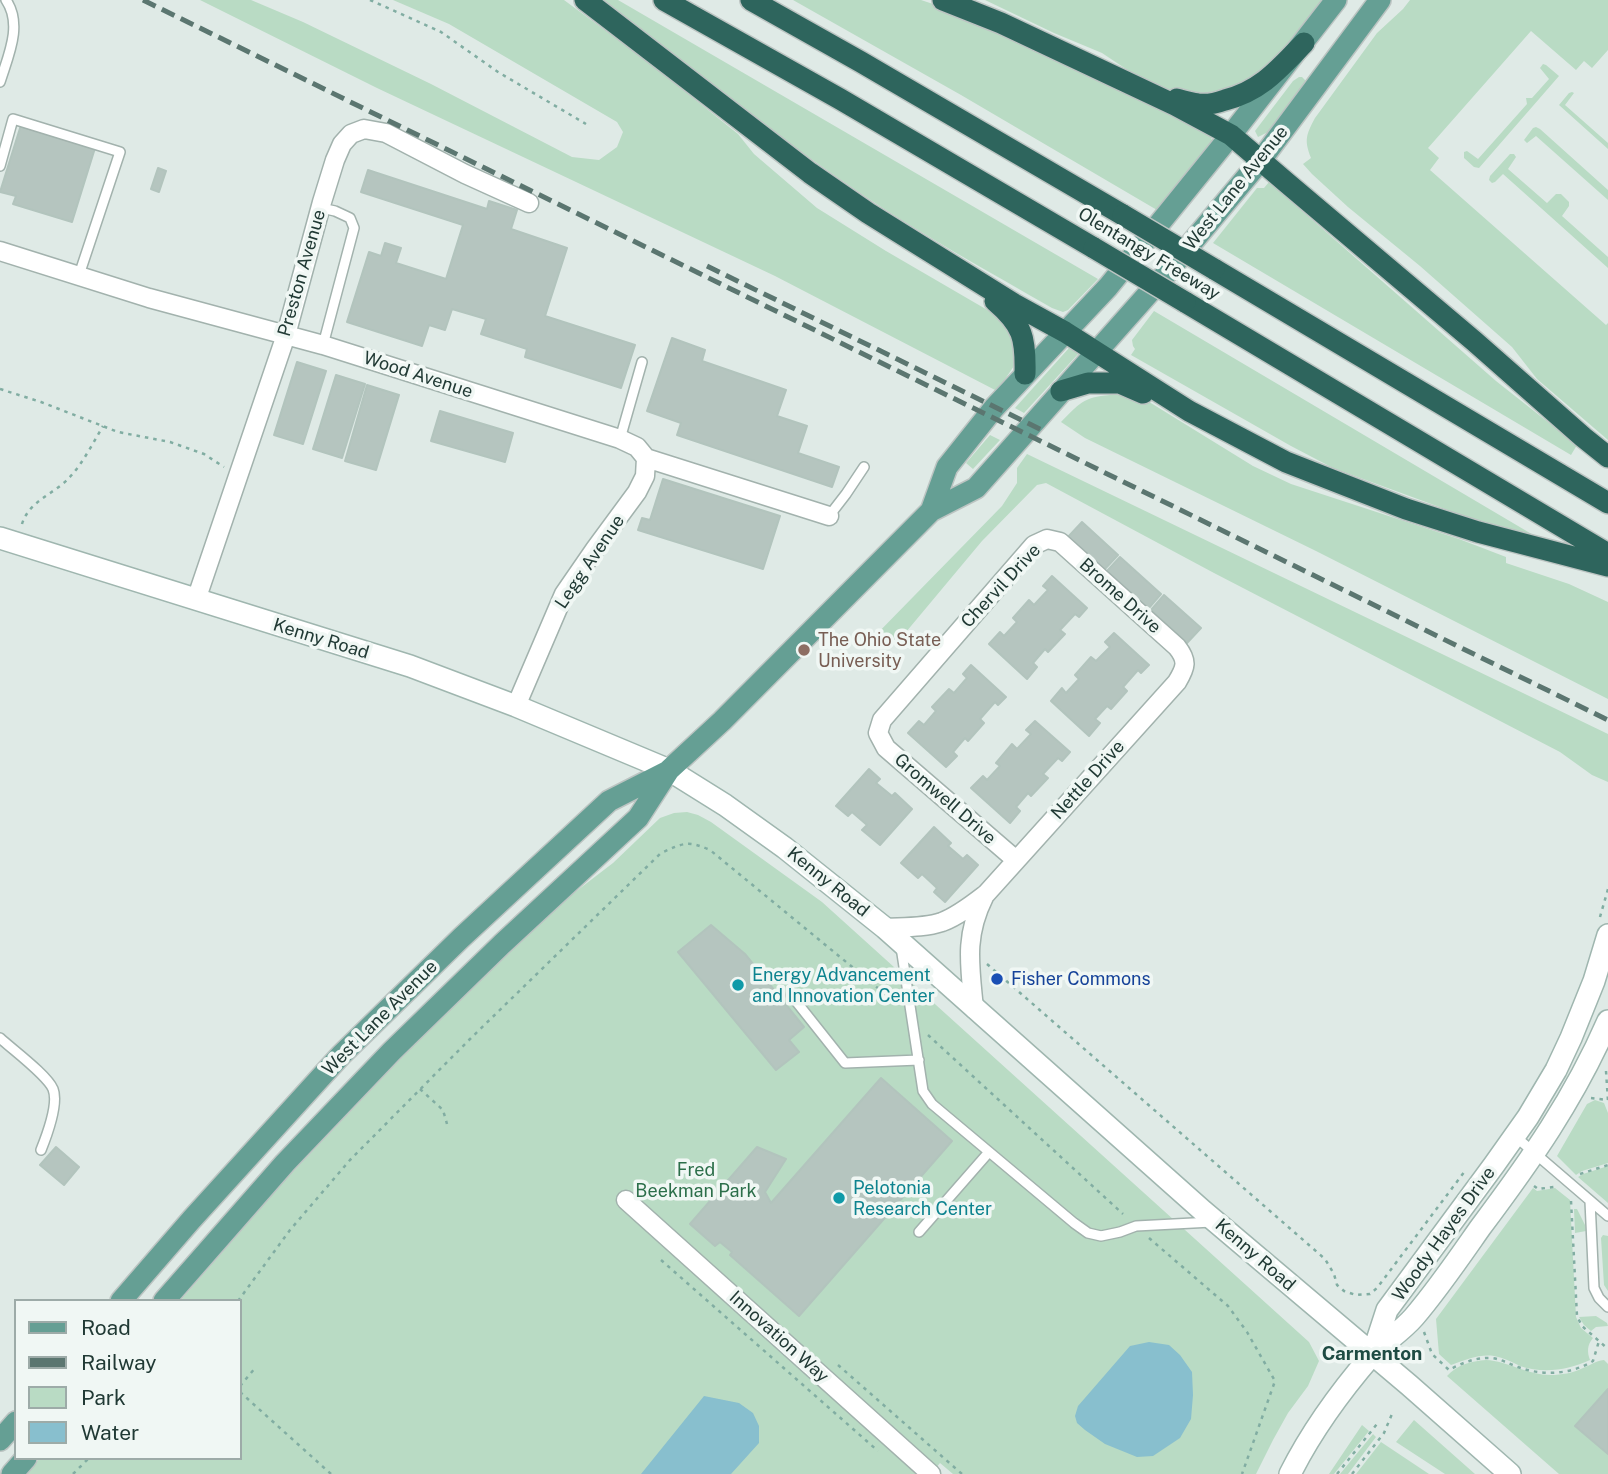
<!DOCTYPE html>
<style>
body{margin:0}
#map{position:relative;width:1608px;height:1474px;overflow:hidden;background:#dfeae6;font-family:"Public Sans",sans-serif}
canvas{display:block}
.legend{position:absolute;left:14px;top:1299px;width:228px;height:161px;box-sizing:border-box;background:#f0f7f4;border:2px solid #9daba8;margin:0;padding:9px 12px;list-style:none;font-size:21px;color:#213a35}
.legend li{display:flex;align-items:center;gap:14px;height:35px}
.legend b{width:35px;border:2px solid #9daba8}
</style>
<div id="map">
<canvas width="1608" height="1474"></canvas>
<ul class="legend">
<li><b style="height:9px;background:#659f94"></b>Road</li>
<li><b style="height:9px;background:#5b7670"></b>Railway</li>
<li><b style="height:19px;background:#b9dbc4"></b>Park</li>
<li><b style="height:19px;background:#88bfce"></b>Water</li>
</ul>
</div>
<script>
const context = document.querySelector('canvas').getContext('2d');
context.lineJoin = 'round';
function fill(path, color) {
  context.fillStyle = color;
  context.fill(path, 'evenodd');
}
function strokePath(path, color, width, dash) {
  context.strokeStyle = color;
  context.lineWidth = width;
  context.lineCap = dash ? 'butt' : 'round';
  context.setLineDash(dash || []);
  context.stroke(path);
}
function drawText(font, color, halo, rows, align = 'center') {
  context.font = font + ' "Public Sans",sans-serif';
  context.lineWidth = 7;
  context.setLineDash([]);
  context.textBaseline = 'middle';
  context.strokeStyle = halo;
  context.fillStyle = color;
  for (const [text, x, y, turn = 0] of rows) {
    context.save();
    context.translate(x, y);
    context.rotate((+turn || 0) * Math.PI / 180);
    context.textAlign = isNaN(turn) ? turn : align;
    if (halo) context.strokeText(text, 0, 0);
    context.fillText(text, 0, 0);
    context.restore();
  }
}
const green = new Path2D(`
 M200,0H251L303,22L431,84L572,157L599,160L617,147L623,132L617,122L449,24L393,0H564L652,65L738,134L754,154L817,208L886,251L996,315L1014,335L1016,363L997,391L775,276L377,88Z
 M598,0H618L1098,279L1068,310L1063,312L1052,308C988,271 922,235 860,193C770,132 685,65 598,0Z
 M793,0H921L933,4L1003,33L1199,128L1211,136L1212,141L1157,210L961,95Z
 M985,0H1322L1274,63L1249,83L1206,95L1178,93L1144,81L1102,53L1054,33Z
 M1410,0H1608V50L1592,68L1584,61L1576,70L1531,31L1428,148L1439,158L1430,170L1606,325L1608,323V440L1537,379L1512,347L1420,266L1348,207L1312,174L1303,164L1311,158C1304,140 1306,135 1315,118L1377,33L1403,9Z
 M1543,64L1546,65L1559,76L1479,168L1474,167L1464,158V152L1467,151L1478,159L1527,104L1526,98H1532L1549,79L1540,68Z
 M1299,77H1302L1305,80V83L1268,132L1258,137L1255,131L1258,127L1293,81Z
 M1572,92L1574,93L1565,105L1608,143V149L1559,105L1569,93Z
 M1536,127L1540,129L1608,190V200L1536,136L1527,143L1524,140L1533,128Z
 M1510,154H1514L1516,157L1508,169L1547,203L1556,194H1561L1569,202V206L1562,216L1608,257V268L1503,174L1495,182L1492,183L1489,180L1490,176Z
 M1269,182L1496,381L1577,445L1571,455L1213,243L1257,188H1264Z
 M1154,311L1535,536L1494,527L1333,468L1291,446L1131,355L1135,349L1133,346L1132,340Z
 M1074,346L1079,350V353L1024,413L1015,408L1069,348Z
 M1112,387L1133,392L1253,466L1291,484L1459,539L1506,557V563L1569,584L1608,602V699L1316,551L1085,438L1061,422C1079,404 1083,397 1110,395Z
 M990,435L1000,440L973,469L966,463Z
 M1027,454L1608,734V782L1592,775L1560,752L1214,573L1046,483L1037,485L982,541L896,644L869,642L1002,506L1017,483V468Z
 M687,812L698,815L711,822L822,902L1309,1342L1319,1361L1308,1386L1288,1413L1273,1440L1256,1474H953L940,1463L931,1474H26L40,1458H240V1301H180L286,1179L428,1030L566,899L613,863L660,818L674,813Z
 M1595,1100L1604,1103L1608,1113V1163L1582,1171L1576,1175L1557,1156L1587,1104Z
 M1608,1166V1203L1578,1177L1583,1174Z
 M1533,1188L1537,1191L1555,1188L1570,1200L1576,1317L1581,1328L1593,1338C1587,1345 1587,1352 1590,1360C1568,1370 1544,1374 1520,1366C1512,1362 1504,1358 1494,1356C1479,1354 1466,1360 1451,1365L1439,1354L1436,1319Z
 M1574,1209H1577L1585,1225L1586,1231L1575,1233Z
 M1603,1235L1608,1236V1291L1604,1285L1601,1238Z
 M1596,1316L1607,1323L1608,1326L1596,1327L1591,1331L1584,1325L1579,1317Z
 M1486,1360C1508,1361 1527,1375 1551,1375C1561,1375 1573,1373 1583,1368C1591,1365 1595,1361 1604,1360L1608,1364V1389L1576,1426L1608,1454V1474H1559L1447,1376C1457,1365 1471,1361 1486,1360Z
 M1414,1420L1475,1474H1445L1396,1442Z
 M1362,1425L1369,1431L1334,1474H1329Z
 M1373,1434L1376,1437L1348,1474H1340Z
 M1381,1442L1429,1474H1356Z`);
const water = new Path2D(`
 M1149,1342L1169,1345L1180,1355L1192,1372L1193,1395L1191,1419L1180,1438L1153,1456L1137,1457L1105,1444L1085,1430L1077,1423L1075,1416L1078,1406L1130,1346Z
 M704,1396L739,1403L753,1413L759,1426V1443L731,1474H641Z`);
const building = new Path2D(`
 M21,125L95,148L72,222L13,204L16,196L0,192Z
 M158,168L166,171L159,192L151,189Z
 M368,170L487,209L489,201L517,210L511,229L567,248L545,316L635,345L621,388L525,357L527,349L481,334L486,319L452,309L445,330L429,325L422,346L347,322L369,252L381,256L385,243L401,248L396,263L446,279L463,225L361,192Z
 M672,338L705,350L702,361L786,390L777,416L807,426L798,453L839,467L832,487L677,435L681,423L647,411Z
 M297,362L326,371L303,444L274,435Z
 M336,375L365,384L342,458L313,449Z
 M367,385L399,395L376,470L345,461Z
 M440,411L513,433L505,462L431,441Z
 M663,479L780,516L763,569L638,530L642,518L650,520Z
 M1082,522L1118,555L1104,570L1068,537Z
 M1120,557L1161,594L1148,609L1107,571Z
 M1052,576L1087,608L1079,617L1075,614L1060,630L1065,634L1048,652L1045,649L1033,663L1037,667L1027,679L989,644L1000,632L1004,636L1017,622L1013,618L1029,600L1034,605L1048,590L1043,586Z
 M1164,595L1201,628L1187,643L1151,610Z
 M1114,633L1149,665L1141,673L1138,670L1123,687L1127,691L1111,709L1107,706L1095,719L1100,723L1089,736L1051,701L1062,688L1066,693L1079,679L1075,675L1091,657L1096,661L1110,647L1105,642Z
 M971,665L1006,697L998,705L995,702L980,719L984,723L968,741L965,738L953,752L957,756L946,767L908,733L919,721L924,725L936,711L932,707L949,689L954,693L967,678L963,674Z
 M1035,721L1070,752L1062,761L1058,758L1043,774L1048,778L1031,796L1028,793L1016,807L1020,811L1010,823L971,788L983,776L987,780L1000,766L996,763L1012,744L1017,749L1031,734L1026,730Z
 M869,769L880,779L876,783L892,796L895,793L912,809L880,845L862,830L867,825L852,812L848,816L836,806Z
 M934,827L951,843L948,846L963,859L967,855L978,865L945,902L934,892L937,888L922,874L918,878L901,863Z
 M711,925L745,954L804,1027L789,1040L799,1052L776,1070L678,952Z
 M881,1078L952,1141L799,1316L730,1255L732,1252L720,1242L715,1246L690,1224L757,1147L786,1159L765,1192L771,1203Z
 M56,1147L79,1167L64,1185L40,1165Z
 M1608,1389V1454L1575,1426Z`);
const path = new Path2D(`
 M370,0L441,32L498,72L586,124
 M0,389L41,402L118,432L170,442L204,454L224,467
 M22,524C29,501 54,494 69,478C83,463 93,443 103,426
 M1600,917L1608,889
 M987,964L1325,1259L1334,1274L1337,1285L1344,1291L1356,1295L1370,1294L1377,1288L1465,1171
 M928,1035L1123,1214
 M1606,1071L1608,1101
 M420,1089L443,1110L447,1124
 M1591,1098L1608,1100
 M1580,1174L1608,1165
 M1534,1186L1538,1189L1554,1187
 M1571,1201L1577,1316L1582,1326L1608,1349
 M1149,1238L1228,1306L1247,1332L1275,1381L1242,1474
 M661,1260L878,1451
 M238,1301L290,1230L350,1160L470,1039L661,853C684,843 687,840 710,850L896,1003
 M1424,1332L1432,1354L1449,1370C1462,1363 1476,1357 1492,1358C1501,1359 1509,1364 1518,1367C1542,1376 1570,1375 1593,1361L1599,1341
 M838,1365L962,1474
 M240,1386L256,1367
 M240,1392L331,1474
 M73,1474L89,1458
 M1337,1474L1377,1424
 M1352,1474L1384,1433L1392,1414`);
const lane = new Path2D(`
 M0,82C8,56 23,25 6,0
 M0,166L13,119L120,152L79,275
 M321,208L335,211L350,218L354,228L323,345
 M620,439L642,362
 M829,516L846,494L864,467
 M901,947L923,1091L932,1104L1074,1223L1088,1233L1101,1236L1120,1232L1136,1226L1212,1222
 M791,995L845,1063L919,1060
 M0,1038C13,1050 47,1075 53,1089C59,1104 47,1135 41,1150
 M1516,1137L1608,1216
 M1590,1201L1594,1288L1599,1298L1608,1307
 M919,1232L989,1152`);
const street = new Path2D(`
 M0,251L149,298L323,345L620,439L637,447L646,458L829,516
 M196,600L286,335L322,202L335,160L342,144L351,134L364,129L386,133L465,174L529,203
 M516,706L564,594L595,549L637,492L645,476L646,458
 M885,928C904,927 924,928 942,922C958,916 973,904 986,894L1177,682C1186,667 1188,661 1177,647L1060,542L1047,539L1034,545L882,720L878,733L886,748L1016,860
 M974,1009C970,966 964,937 984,897
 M626,1200L931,1474`);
const secondary = new Path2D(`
 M0,538L410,666L516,706L669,770L725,805L785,848L885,928L1203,1211L1409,1385L1510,1474
 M1373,1353L1387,1310L1494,1165L1528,1117L1556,1070L1571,1038L1594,981L1608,935
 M1290,1474C1311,1432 1340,1392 1371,1356C1384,1342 1401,1332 1414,1317C1438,1289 1459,1258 1480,1228C1531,1160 1574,1099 1608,1021`);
const primary = new Path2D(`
 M931,511L947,467L994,408L1108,287L1231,135L1336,0
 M121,1301L192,1219L341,1055L461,938L609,801L668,771
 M164,1301L285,1163L392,1051L502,944L638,818L669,770L722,721L931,511L976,488L1164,276L1261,160L1380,0
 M0,1440L16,1422
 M12,1474L26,1458`);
const highway = new Path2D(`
 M585,0L810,173L868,213L1014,304L1065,332L1189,411L1286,462L1406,509L1478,532L1608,566
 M664,0L840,99L1094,248
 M751,0L861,62L1123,215
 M943,0L1001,23L1175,105L1231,135L1287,183L1474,341L1583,437L1608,457
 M1177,99C1184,101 1191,103 1198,104C1207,105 1217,103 1225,100C1261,91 1279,69 1304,43
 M1214,269L1608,503
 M995,301C1023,325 1026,338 1025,374
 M1185,302L1608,554
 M1061,391L1088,383H1120L1143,393`);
const rail = new Path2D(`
 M143,0L1608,720
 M707,266L1046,432`);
const highwayBridge = new Path2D(`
 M1123,215L1214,269
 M1094,248L1185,302`);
const markers = [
 [804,650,7,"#8d6e63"],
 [997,979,7,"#1a4fb4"],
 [738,985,7,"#0f9aa8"],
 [839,1198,7,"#0f9aa8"]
];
const streetNames = [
 ["West Lane Avenue",1236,188,-51],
 ["Olentangy Freeway",1149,254,31],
 ["Preston Avenue",302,273,-74],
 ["Wood Avenue",418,375,18],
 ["Legg Avenue",590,562,-56],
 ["Chervil Drive",1001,586,-47],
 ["Brome Drive",1120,596,42],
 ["Kenny Road",321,639,17],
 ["Nettle Drive",1088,780,-48],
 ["Gromwell Drive",945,799,41],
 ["Kenny Road",828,882,39],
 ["West Lane Avenue",380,1018,-45],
 ["Woody Hayes Drive",1444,1234,-54],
 ["Kenny Road",1255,1255,41],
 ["Innovation Way",779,1337,42]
];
const educationNames = [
 ["The Ohio State",818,640],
 ["University",818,661]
];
const cultureNames = [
 ["Energy Advancement",752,975],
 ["and Innovation Center",752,996],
 ["Pelotonia",853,1188],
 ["Research Center",853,1209]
];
const transitNames = [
 ["Fisher Commons",1011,979]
];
const parkNames = [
 ["Fred",696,1170],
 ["Beekman Park",696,1191]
];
const neighbourhoodNames = [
 ["Carmenton",1372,1354]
];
fill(green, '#b9dbc4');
fill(water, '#88bfce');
fill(building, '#b5c5bf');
strokePath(building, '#b2c4bd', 2);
strokePath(lane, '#a2b2ad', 12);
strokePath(street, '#a2b2ad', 21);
strokePath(secondary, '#9fb6af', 24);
strokePath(primary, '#bcc4c2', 24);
strokePath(highway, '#bcc4c2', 24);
strokePath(path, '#81ada2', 2.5, [3.5, 5]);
strokePath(lane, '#fff', 9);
strokePath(street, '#fff', 18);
strokePath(secondary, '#fff', 21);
strokePath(primary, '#659f94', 21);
strokePath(highway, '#2e655d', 21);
strokePath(rail, '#5b7670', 5, [14, 7]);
strokePath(highwayBridge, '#bcc4c2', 24, []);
strokePath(highwayBridge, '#2e655d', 21);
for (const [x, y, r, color] of markers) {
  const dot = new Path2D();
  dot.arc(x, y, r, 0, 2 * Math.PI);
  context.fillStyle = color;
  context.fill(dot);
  strokePath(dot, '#f0f7f4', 2.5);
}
drawText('18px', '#213a35', '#f0f7f4', streetNames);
drawText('18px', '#785e54', '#f0f7f4', educationNames, 'left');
drawText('18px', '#0d838f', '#f0f7f4', cultureNames, 'left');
drawText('18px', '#164399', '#f0f7f4', transitNames, 'left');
drawText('18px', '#2c6f4a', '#f0f7f4', parkNames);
drawText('bold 19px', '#1e4b43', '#f0f7f4', neighbourhoodNames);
</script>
